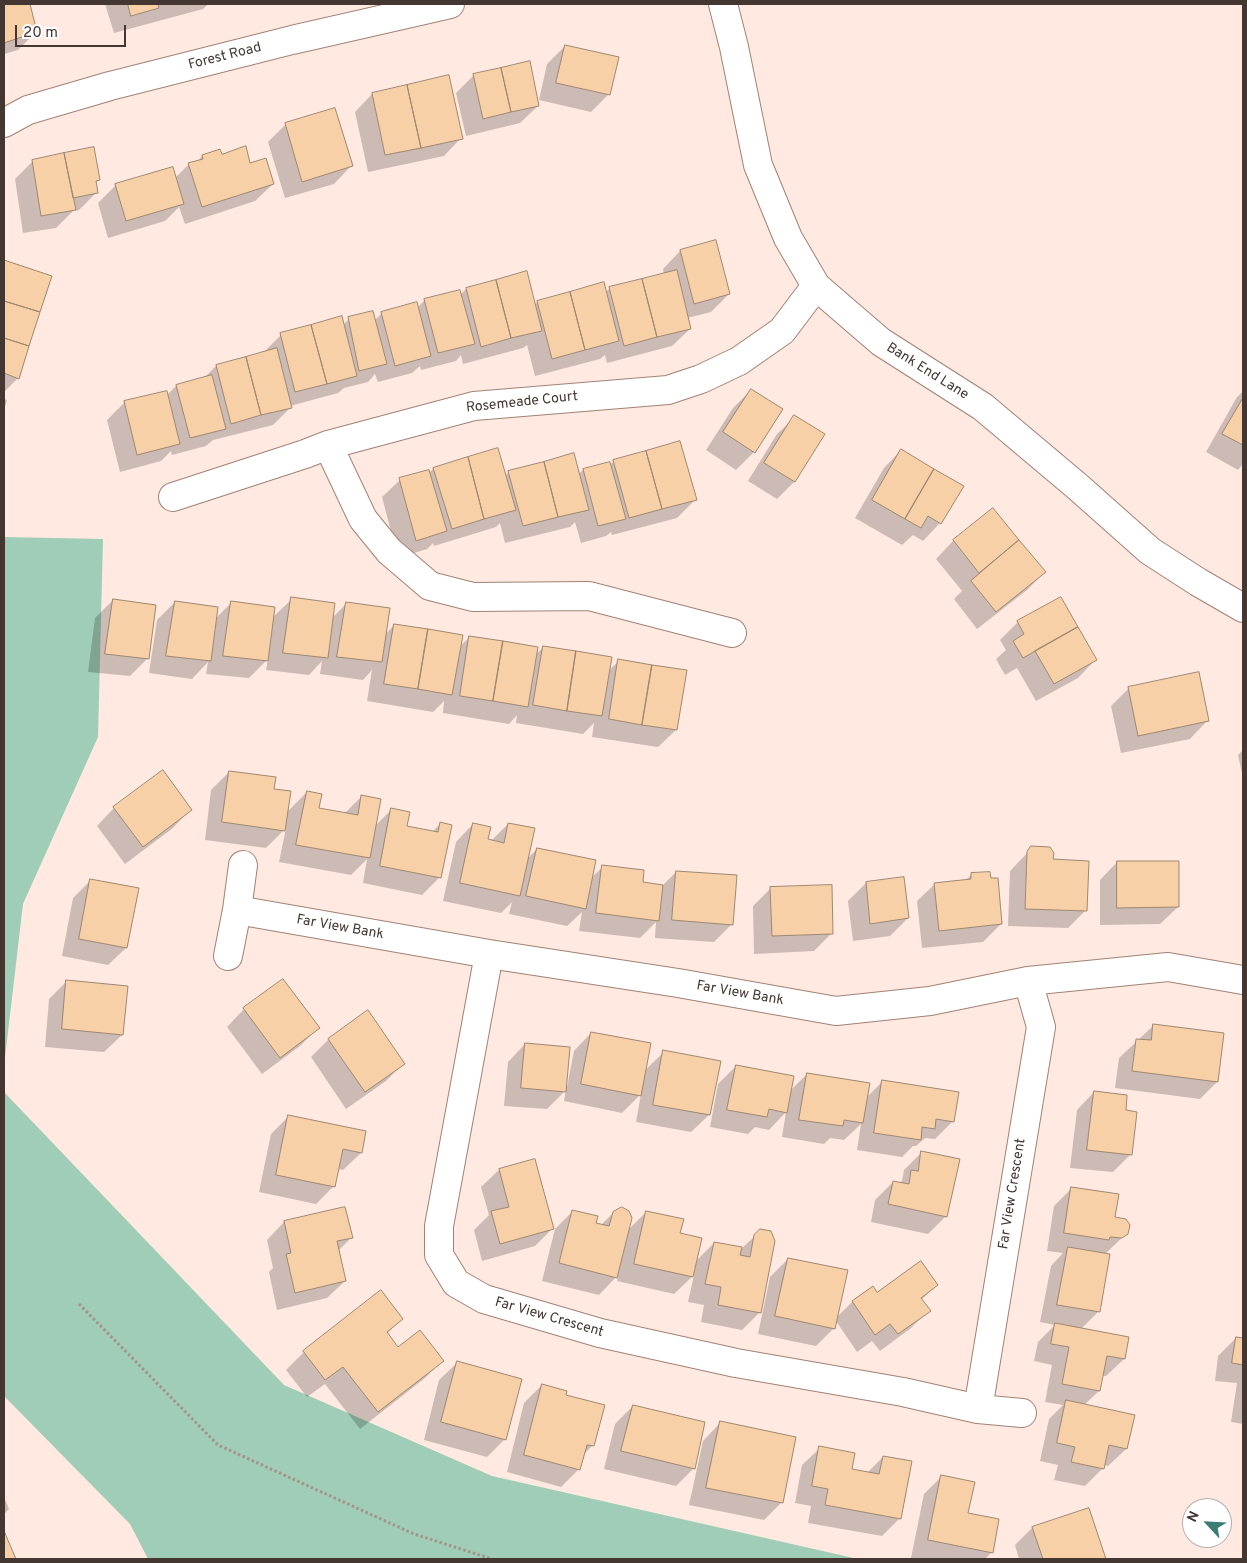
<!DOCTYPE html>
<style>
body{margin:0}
#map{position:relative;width:1247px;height:1563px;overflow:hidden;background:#ffe9e1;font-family:Overpass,sans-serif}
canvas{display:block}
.frame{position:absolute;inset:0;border:5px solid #443631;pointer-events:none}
.north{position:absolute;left:1182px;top:1498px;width:50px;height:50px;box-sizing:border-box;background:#fff;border:1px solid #b4afad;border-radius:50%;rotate:295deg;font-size:14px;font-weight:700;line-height:20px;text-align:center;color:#443631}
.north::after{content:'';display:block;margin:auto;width:18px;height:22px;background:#3a7e73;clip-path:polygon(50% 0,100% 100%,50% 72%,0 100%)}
.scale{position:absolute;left:15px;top:25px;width:111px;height:22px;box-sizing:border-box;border:2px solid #443631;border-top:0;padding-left:6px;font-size:15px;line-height:18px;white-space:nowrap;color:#443631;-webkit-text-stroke:4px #fff;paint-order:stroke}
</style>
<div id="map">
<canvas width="1247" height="1563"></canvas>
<div class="frame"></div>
<div class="north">N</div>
<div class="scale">20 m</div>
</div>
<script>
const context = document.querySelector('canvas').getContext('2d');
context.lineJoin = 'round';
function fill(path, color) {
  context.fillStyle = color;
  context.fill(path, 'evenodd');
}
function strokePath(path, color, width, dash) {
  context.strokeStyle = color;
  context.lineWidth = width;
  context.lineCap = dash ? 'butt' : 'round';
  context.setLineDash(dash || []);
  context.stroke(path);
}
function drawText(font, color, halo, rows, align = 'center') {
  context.font = font + ' Overpass,sans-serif';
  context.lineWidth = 4;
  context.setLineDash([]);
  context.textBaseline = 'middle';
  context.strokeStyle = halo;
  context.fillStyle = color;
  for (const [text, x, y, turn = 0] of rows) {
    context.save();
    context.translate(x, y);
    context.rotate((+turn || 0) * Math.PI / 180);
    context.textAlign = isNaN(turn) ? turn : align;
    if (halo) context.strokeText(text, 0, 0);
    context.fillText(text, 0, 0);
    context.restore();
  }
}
const green = new Path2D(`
 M4,537L103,539L98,737L23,904L4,1066Z
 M4,1092L284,1385L492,1476L858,1559H148L130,1524L4,1396Z`);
const shadow = new Path2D(`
 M4,4H28L36,32L18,50L4,54Z
 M105,4H208L203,9L114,33Z
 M565,46L609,94L591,112L539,100L547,64Z
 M474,75L538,106L520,123L466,136L456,93Z
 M372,94L461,138L444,156L368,172L355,112Z
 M286,124L351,166L334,184L285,198L268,142Z
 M202,156H221L250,164L273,184L255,201L185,224L179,207L165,221L108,238L98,203L116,185L175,178L189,164L197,162Z
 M33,161L99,179L95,183L97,192L79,210L73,211L56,228L23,233L15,179Z
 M680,251L729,294L711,312L687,318L690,329L672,346L607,363L605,355L600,359L535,376L527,345L523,348L463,364L461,355L456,361L421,370L420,366L412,373L378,382L375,374L368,382L344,388L338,393L290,406L291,407L273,425L213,440L206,446L172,455L171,451L161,461L120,472L107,420L125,402L167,395L176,386L204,378L216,366L263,353L281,335L343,325L349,319L374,321L382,313L417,308L425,300L460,295L466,289L526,272L534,305L538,302L606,292L610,288L664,274L663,269Z
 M4,262L50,277L18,378L4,392Z
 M751,390L754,452L736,470L706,450L733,408Z
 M1243,391V464L1238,470L1206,452L1237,397Z
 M4,399L7,400L4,410Z
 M795,417L824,435L794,482L777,499L748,481L777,434Z
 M901,450L940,523L923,541L913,535L902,545L855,518L884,468Z
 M614,461L695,500L677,518L612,535L611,532L606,536L581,543L575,522L570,527L505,543L500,523L496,527L434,546L433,543L427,549L398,558L382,497L400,480L429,473L433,469L505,476L509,472L578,475L583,470L610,465Z
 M993,509L1045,572L1027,590L977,629L954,599L962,591L936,559L953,541Z
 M292,599L332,618L346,604L385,635L394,625L459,647L470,637L535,655L544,647L608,671L619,661L676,730L658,747L592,737L594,723L583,734L516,723L517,715L509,724L443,713L444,701L433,712L367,701L372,670L363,680L320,674L322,661L309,675L266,670L268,659L249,678L206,674L208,662L192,679L149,673L157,620L175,602L215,619L232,602L272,618Z
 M113,600L148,658L130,676L88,672L95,618Z
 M1018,622L1095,660L1078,678L1036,701L1017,668L1005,675L996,659L1006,650L1000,640Z
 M1129,688L1207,721L1190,739L1121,753L1111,706Z
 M1243,750V778L1238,755Z
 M229,772L273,790L286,813L307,792L318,809L344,814L362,796L375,826L391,810L406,827L432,832L440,824V877L422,895L363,883L367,859L351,875L279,862L286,828L266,848L205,840L211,790Z
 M114,808L190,810L173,828L125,864L97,826Z
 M473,824L486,840L491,841L508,824L526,860L537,849L591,878L603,867L642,884L662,886L676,872L732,924L714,942L655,938L656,922L640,938L579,931L582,912L567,926L509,914L512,902L501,913L443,901L456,842Z
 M1032,848L1052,860L1085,911L1068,928L1008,926L1010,871Z
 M1117,862L1178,907L1160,924L1100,925V880Z
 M971,875L1001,924L983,942L922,948L917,901L935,884L965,881Z
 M903,878L908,918L890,936L853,941L848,901L866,883Z
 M91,880L126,948L108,965L62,956L73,898Z
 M771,888L832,933L814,951L754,954L753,906Z
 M67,981L122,1035L104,1052L45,1047L49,999Z
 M244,1009L318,1028L300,1046L262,1074L227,1027Z
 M1154,1025L1217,1082L1200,1099L1115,1088L1119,1058Z
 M591,1033L645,1070L664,1052L709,1115L691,1132L636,1122L641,1094L622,1113L564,1101L566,1090L547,1109L504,1106L508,1062L525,1044L567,1087L574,1051Z
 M329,1039L404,1063L386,1081L346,1109L311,1057Z
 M736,1066L790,1091L807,1074L866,1098L882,1082L953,1121L935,1139L925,1138L916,1146H913L902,1157L857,1150L861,1124L844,1140L830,1138L824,1144L782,1137L786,1112L769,1130L755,1127L748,1134L710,1127L718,1084Z
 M1094,1092L1125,1112L1131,1154L1113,1172L1070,1168L1077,1110Z
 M289,1116L361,1153L343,1170L338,1169L334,1186L316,1204L259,1192L271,1134Z
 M922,1152L946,1216L928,1234L871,1222L875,1200L893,1182L899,1183L902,1181L904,1170Z
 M499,1170L552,1229L535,1246L482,1261L474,1230L489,1215L481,1187Z
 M1072,1188L1114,1218L1127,1233L1105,1254L1098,1312L1081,1329L1124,1359L1106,1376H1102L1099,1391L1084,1405L1126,1449L1108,1466L1103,1465V1468L1085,1486L1054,1480L1058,1465L1040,1461L1049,1419L1063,1405L1045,1402L1052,1365L1034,1361L1038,1342L1055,1325L1040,1322L1051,1266L1063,1253L1047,1251L1054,1206Z
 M573,1211L594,1224L601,1225L613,1213L627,1231L646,1212L679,1234L695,1262L714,1243L742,1248L755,1236L760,1312L742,1330L701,1322L704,1305L688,1302L694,1275L674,1294L617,1281L618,1275L599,1295L542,1281L555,1229Z
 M284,1222L351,1238L338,1251L345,1281L327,1298L277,1310L269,1272L273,1268L267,1240Z
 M788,1259L836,1318L852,1302L873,1288L877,1294L937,1285L921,1300L929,1310L911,1328L880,1351L872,1341L857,1352L836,1321L834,1328L816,1346L758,1334L770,1277Z
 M401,1319L387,1334L398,1349L442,1361L425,1378L360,1429L325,1384L307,1397L286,1370L304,1352Z
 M1236,1338L1243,1340V1424L1231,1422L1237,1383L1215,1381L1218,1356Z
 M457,1363L505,1439L487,1457L424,1440L439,1380Z
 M542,1385L592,1446L582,1456L579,1469L561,1487L507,1472L524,1403Z
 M633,1406L694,1468L676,1486L604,1469L615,1424Z
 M720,1423L782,1502L764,1520L689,1505L703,1441Z
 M820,1448L851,1470L867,1473L883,1457L900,1518L882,1536L808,1523L811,1506L795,1503L802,1465Z
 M942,1476L992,1552L985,1559H919L911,1558L924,1494Z
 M4,1497L9,1509L4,1514Z
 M1088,1509L1104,1559H1019L1015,1545L1032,1528Z`);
const building = new Path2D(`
 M4,4H30L37,32L4,43Z
 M128,4H158L159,8L131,16Z
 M565,45L619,57L610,95L556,83Z
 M530,61L539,106L511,112L501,68Z
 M501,68L511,112L483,119L473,74Z
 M449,75L463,139L421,148L407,85Z
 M407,85L421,148L385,155L372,93Z
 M335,108L353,166L302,182L285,123Z
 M246,146L250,163L266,158L274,184L202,207L188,163L203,159L202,155L220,149L222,154Z
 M94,147L100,180L96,181L98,193L73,198L64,153Z
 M64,153L76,210L41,216L32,160Z
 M173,167L184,204L126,221L115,184Z
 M716,240L730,294L694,304L680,250Z
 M4,260L52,276L40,312L4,301Z
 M677,270L691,329L657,337L642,279Z
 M527,271L542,331L511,338L496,280Z
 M642,279L657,337L624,346L609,287Z
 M496,280L511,338L481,347L466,288Z
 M604,282L619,341L585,350L570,292Z
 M460,290L475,344L438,353L424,299Z
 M570,292L585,350L552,359L537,301Z
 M4,301L40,312L29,346L4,338Z
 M417,302L431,356L395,366L381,312Z
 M373,311L387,364L359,371L348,317Z
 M342,316L357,376L327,384L311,325Z
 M311,325L327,384L295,392L280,333Z
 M4,338L29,346L19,379L4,373Z
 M277,348L292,408L261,415L246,357Z
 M246,357L261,415L231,424L216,365Z
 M212,375L226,429L190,438L176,385Z
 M751,389L783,409L755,453L723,432Z
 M167,391L180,444L137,455L124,401Z
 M1243,398V445L1222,434Z
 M794,415L825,434L795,482L764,463Z
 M680,441L697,500L662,509L646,451Z
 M498,448L516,510L484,519L468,457Z
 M901,449L934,469L905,519L872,500Z
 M646,451L662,509L629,518L613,460Z
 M574,453L589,510L558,517L544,462Z
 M468,457L484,519L452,529L433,468Z
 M544,462L558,517L523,526L508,471Z
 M610,462L626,519L598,526L583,469Z
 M934,469L964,486L941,524L928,516L921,528L905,519Z
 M429,470L447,531L416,541L399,478Z
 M993,508L1019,540L979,573L953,540Z
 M1019,540L1046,572L996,612L971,581Z
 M291,597L335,603L328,658L283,653Z
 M1061,597L1078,627L1023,658L1013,641L1024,634L1017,621Z
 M113,599L156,605L149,659L105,654Z
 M175,601L218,607L211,661L166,656Z
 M231,601L275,607L268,661L223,656Z
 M346,602L390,608L382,662L337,657Z
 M394,624L428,629L418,689L384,684Z
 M1078,627L1097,660L1054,684L1035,651Z
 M428,629L463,635L452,695L418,689Z
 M469,636L503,641L493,701L460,696Z
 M503,641L538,647L528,707L493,701Z
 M543,646L576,651L567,711L533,705Z
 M576,651L612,657L602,716L567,711Z
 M618,659L652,665L642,725L609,719Z
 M652,665L687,670L677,730L642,725Z
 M1199,672L1209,721L1138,736L1128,687Z
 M163,770L192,810L143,847L113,807Z
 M229,771L276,777L274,789L291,791L285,831L222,822Z
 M307,791L322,794L319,808L358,815L361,795L381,799L370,858L296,845Z
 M391,808L410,812L407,826L438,832L440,822L452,825L441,878L380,866Z
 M473,823L491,827L488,839L504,843L508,823L535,828L520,896L460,883Z
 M1031,846L1050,847L1054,853L1053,859L1089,861L1087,911L1025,909L1027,852Z
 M537,848L596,860L586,909L526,896Z
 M1117,861H1179V907L1117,908Z
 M602,865L644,870L643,882L663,885L659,921L596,913Z
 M676,871L737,875L733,925L672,920Z
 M990,872L991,878H998L1002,924L939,931L934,883L971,879V873Z
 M904,877L909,918L870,924L866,882Z
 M90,879L139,888L127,948L79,939Z
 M832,885L833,934L772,936L770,887Z
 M283,979L320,1028L280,1058L243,1008Z
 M66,980L128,986L123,1035L62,1029Z
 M368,1010L405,1064L365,1092L328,1039Z
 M1153,1024L1224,1033L1218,1082L1132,1071L1136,1039L1151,1040Z
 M591,1032L651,1043L641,1096L581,1084Z
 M525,1043L570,1047L566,1092L521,1088Z
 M663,1050L721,1061L710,1115L653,1105Z
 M736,1065L794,1076L787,1113L769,1109L767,1117L727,1110Z
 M807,1073L870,1083L863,1123L844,1120L843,1126L799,1120Z
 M882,1080L959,1092L954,1122L936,1119L935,1129L922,1127L921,1140L874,1133Z
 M1094,1091L1127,1095L1126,1110L1137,1112L1132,1155L1087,1150Z
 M288,1115L366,1131L362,1153L343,1149L335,1187L276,1175Z
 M921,1151L960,1159L947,1217L888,1204L893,1181L909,1184L911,1170L918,1171Z
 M535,1159L554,1229L500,1244L491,1211L509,1207L499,1169Z
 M1071,1187L1119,1194L1115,1217L1126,1219L1130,1225L1128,1234L1122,1238L1110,1237L1109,1240L1064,1233Z
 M345,1207L353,1238L337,1241L346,1281L295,1293L286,1254L291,1253L284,1221Z
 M622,1207L629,1211L632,1218L617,1278L559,1263L572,1210L598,1216L596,1223L609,1226L613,1212Z
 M646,1211L684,1219L680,1233L702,1238L693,1277L634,1264Z
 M760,1229L771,1231L775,1241L761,1313L718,1305L721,1287L705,1284L714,1242L742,1247L740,1255L750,1257L754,1235Z
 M1068,1247L1110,1254L1100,1312L1057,1305Z
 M788,1258L848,1270L835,1329L775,1316Z
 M921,1261L938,1285L921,1298L931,1311L898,1334L890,1324L875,1335L852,1301L873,1286L877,1292Z
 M381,1290L403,1319L387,1332L398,1347L420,1330L444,1361L378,1412L343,1367L325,1380L303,1351Z
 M1055,1323L1129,1337L1125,1359L1107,1356L1100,1391L1062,1384L1069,1347L1051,1344Z
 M1236,1337L1243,1338V1365L1232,1363Z
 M457,1361L522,1379L506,1440L441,1422Z
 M542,1384L567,1391L566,1395L605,1405L594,1446L587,1445L580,1470L524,1455Z
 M1066,1400L1135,1415L1127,1449L1109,1445L1104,1469L1071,1462L1075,1447L1057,1443Z
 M633,1405L705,1422L695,1469L621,1451Z
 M720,1421L796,1437L783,1503L706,1488Z
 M819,1446L855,1453L852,1469L879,1474L883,1456L912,1461L901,1519L825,1505L828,1489L812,1486Z
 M941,1475L975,1482L968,1513L999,1519L993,1553L928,1540Z
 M1089,1508L1106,1559H1043L1032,1527Z
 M4,1531L16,1559H4Z`);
const path = new Path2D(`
 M79,1304L218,1445L414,1534L492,1559`);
const minor = new Path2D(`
 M723,4L734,47L758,165L788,238L816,286L881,342L983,407L1078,487L1150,551L1198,582L1243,608
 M4,123L28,110L110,86L292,40L450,4
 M328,445L363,519L389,551L430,586L473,597L589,596L732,633
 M173,497L305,454L328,445L474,406L668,390L701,379L739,361L782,331L816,286
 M237,910L489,954L678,983L836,1011L930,1001L1028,981L1168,967L1243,980
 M489,954L439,1226V1255L456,1283L484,1299L600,1333L736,1363L903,1392L978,1409L1041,1027L1028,981
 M228,956L237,910L243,865
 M978,1409L1022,1413`);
const streetNames = [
 ["Forest Road",225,57,-14],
 ["Bank End Lane",927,372,32],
 ["Rosemeade Court",522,403,-6],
 ["Far View Bank",340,928,10],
 ["Far View Bank",740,994,10],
 ["Far View Crescent",1013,1194,-81],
 ["Far View Crescent",549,1318,16]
];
fill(green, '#a0cdb7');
fill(shadow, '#0003');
fill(building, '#f8d0a8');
strokePath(building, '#9e8770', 1);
strokePath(minor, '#a28275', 30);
strokePath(path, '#a4928b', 3, [2.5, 2.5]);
strokePath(minor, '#fff', 28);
drawText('14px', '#443631', '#fff', streetNames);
</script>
